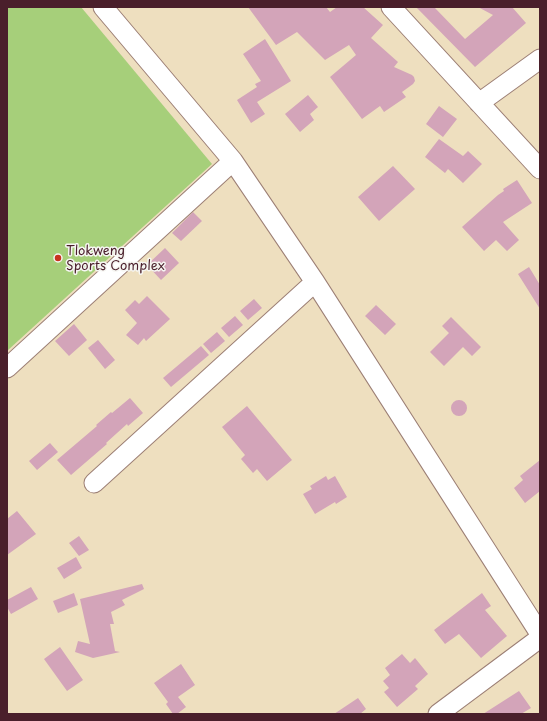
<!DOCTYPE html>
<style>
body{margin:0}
#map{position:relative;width:547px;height:721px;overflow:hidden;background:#eedfbf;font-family:"Playpen Sans",sans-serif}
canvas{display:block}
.frame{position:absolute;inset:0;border:8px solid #4a1f2b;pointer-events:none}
</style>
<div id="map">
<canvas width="547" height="721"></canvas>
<div class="frame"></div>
</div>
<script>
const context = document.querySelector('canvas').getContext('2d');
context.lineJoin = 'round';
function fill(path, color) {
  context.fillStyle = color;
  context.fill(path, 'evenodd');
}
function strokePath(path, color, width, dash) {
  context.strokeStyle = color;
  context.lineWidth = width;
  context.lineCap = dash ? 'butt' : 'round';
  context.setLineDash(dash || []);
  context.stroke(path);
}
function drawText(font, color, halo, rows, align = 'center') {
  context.font = font + ' "Playpen Sans",sans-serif';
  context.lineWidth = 3;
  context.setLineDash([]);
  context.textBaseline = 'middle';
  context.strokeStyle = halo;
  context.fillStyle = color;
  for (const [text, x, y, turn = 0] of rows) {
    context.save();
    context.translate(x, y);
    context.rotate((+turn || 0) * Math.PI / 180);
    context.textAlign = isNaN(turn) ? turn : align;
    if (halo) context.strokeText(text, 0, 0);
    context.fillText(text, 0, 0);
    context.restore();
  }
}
const green = new Path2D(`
 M7,7H81L212,164L7,351Z`);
const building = new Path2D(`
 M248,7H326L330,12L337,7H363L383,25L371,38L398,62L394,67L412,75L414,77L415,81L413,84L402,92L406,97L384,112L380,106L362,119L330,77L356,55L349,45L325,60L297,32L276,45Z
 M416,7H434L465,39L493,15L478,7H512L526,23L475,67Z
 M265,39L291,81L257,102L265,114L251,123L237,100L257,87L255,84L261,81L243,54Z
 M308,95L318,107L310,114L314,120L300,132L285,114Z
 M439,106L457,119L443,137L426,124Z
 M439,139L463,156L468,151L482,164L463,183L448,169L445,173L425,157Z
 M393,166L415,189L379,221L358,197Z
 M517,180L532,203L503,222L519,240L507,251L496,240L484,251L462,227L498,195L504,191L503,189Z
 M193,212L202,221L181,241L172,233Z
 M165,248L179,263L161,280L147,265Z
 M529,267L540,285V309L518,274Z
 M147,296L170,319L146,341L144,338L138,345L126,335L137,323L125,310L135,300L139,304Z
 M254,299L262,308L248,320L240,311Z
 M376,305L396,324L385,335L365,316Z
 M235,316L243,325L229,337L221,328Z
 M451,317L481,347L472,356L463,347L444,366L430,352L449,333L442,326Z
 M74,324L87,340L69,356L55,341Z
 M217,332L225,341L211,353L203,344Z
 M98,340L115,360L105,369L88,348Z
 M201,346L209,355L171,387L163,378Z
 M130,398L143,413L128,426L127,424L106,443L107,444L71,475L57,460L97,426L96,425L111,412L112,413Z
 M451 408a8 8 0 1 1 16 0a8 8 0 1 1-16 0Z
 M247,406L292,460L267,481L257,469L253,473L241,459L245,455L222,427Z
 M50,443L58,452L37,470L29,461Z
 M540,460V491L525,503L514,488L523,480L520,476Z
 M326,476L328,480L335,476L347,497L336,504L335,502L315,514L303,494L312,489L310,486Z
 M17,511L36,534L7,555V519Z
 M79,536L89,550L79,556L69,543Z
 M76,557L82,568L64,579L57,568Z
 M142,584L144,589L122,600L125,605L111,612L114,624H110L115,651L120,652L93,658L75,652L78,641L90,644L80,599Z
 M31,587L38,599L11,614L7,607V600Z
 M74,593L78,605L58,613L53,601Z
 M482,593L491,606L485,610L507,636L481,658L459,634L445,644L434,630Z
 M60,647L83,680L67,691L44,659Z
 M402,654L410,663L415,658L428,674L415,686L418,689L397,707L384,692L389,688L383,681L390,675L385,668Z
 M181,664L195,685L178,697L186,707L177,714H173L166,704L168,702L154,683Z
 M519,691L531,708L521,714H483Z
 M358,698L366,709L360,714H334Z`);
const minor = new Path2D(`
 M103,7L233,161L315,282L540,634
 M391,7L540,169
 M479,103L540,59
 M7,368L233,161
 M94,483L315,282
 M438,714L540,638`);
const markers = [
 [58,258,4,"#c8321e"]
];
const poiNames = [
 ["Tlokweng",66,251],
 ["Sports Complex",66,266]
];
fill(green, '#a6cf7a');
fill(building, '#d3a4b9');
strokePath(minor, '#9c7f75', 21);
strokePath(minor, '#fff', 19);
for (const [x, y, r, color] of markers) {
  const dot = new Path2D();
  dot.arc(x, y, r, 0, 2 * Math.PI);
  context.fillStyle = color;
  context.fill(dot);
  strokePath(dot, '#f6f6f2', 1.5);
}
drawText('13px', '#4a1f2b', '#f6f6f2', poiNames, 'left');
</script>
